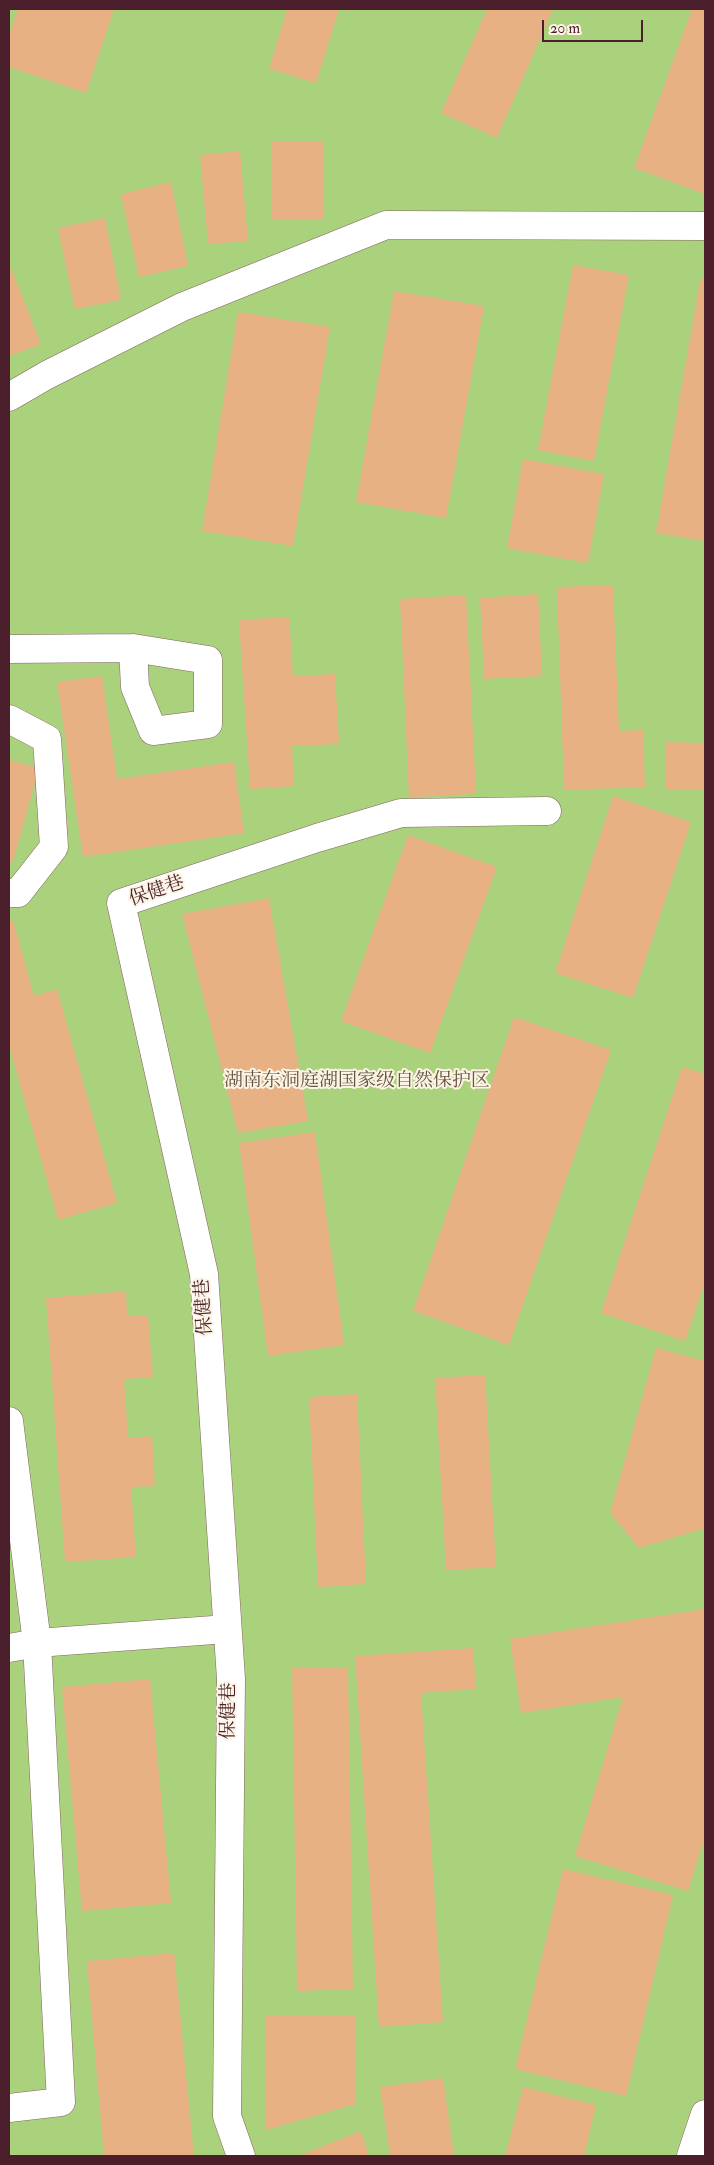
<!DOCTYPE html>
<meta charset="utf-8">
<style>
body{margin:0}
#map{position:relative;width:714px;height:2165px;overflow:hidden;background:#eee4c5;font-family:"IM FELL Double Pica",serif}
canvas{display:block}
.frame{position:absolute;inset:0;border:10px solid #4a1f2b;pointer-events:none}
.scale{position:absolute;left:542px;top:20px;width:101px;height:22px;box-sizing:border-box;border:2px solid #4a1f2b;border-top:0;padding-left:6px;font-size:15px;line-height:18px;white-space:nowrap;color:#4a1f2b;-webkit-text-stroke:4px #fcf5e5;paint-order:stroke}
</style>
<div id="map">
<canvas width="714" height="2165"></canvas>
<div class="frame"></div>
<div class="scale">20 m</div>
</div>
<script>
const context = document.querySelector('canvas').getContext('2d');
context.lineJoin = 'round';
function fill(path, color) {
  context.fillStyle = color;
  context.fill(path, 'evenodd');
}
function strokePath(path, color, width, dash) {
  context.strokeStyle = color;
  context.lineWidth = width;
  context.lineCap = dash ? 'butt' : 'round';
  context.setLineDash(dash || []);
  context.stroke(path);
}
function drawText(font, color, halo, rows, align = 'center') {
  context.font = font + ' "IM FELL Double Pica","Noto Serif SC",serif';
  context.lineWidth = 4;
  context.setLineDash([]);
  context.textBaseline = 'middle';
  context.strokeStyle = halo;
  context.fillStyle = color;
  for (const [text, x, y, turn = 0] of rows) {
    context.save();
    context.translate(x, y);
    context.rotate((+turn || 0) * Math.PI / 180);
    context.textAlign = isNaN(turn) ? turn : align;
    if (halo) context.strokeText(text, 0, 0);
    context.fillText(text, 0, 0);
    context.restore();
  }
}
const green = new Path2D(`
 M9,9H705V2156H9Z`);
const building = new Path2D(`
 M18,9H114L86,93L9,67V35Z
 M287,9H339L316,83L269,69Z
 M487,9H553L497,138L441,113Z
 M692,9H705V194L634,168Z
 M271,141H323V219H271Z
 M240,151L248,241L208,244L200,155Z
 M171,182L188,266L139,277L121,194Z
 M105,218L121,300L75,309L58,228Z
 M573,265L629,275L594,461L538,450Z
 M11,268L41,344L9,356V269Z
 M700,280L705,281V541L656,533Z
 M394,291L484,306L446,518L356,502Z
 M238,312L330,327L293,546L202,531Z
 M523,459L604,474L588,563L507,548Z
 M613,585L619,731L643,730L645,787L564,790L557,587Z
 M538,594L542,676L484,679L480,598Z
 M466,595L476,794L409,797L400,599Z
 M289,617L293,676L335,674L339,744L292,746L294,786L250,789L239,620Z
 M102,676L117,779L234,762L244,833L83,857L57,682Z
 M666,742L705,743V790H666Z
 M9,760L39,768L13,862L9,861Z
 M613,796L691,822L633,998L555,973Z
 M408,835L497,867L430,1053L341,1021Z
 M269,898L308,1121L238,1133L182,914Z
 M13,920L34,996L57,989L117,1203L58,1220L9,1045V921Z
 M514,1017L611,1050L509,1345L413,1311Z
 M682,1067L705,1074V1281L685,1341L601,1313Z
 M315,1132L344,1345L268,1356L239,1143Z
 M126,1291L127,1316L148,1315L153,1377L124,1379L128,1438L152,1436L155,1486L131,1487L136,1557L65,1562L46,1298Z
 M656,1348L705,1361V1528L639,1548L610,1513Z
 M485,1375L496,1567L446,1570L435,1378Z
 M357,1394L366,1584L318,1587L309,1397Z
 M705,1609V1836L688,1891L575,1856L623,1697L521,1713L510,1639Z
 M473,1648L476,1689L421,1693L443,2022L379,2027L355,1656Z
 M348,1667L353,1989L297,1991L292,1668Z
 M150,1679L171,1903L82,1911L62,1687Z
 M563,1869L673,1895L626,2096L515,2069Z
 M174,1953L194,2156H104L87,1961Z
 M266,2016H356V2104L266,2130Z
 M443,2078L454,2156H390L380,2087Z
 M523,2087L596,2105L584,2156H505Z
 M361,2131L369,2156H298Z`);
const minor = new Path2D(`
 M9,397L47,375L182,307L386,225L705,226
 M9,649L133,648L208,660V724L153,731L135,687L133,648
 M9,719L47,739L54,847L18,893H9
 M9,1421L37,1643L227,1629
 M9,1648L37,1643L61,2102L9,2108
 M241,2156L227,2116L231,1679L204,1274L121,903L317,838L401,813L547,811`);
const major = new Path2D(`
 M691,2156L705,2114`);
const streetNames = [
 ["保健巷",157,892,-19],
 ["保健巷",205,1307,-94],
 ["保健巷",230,1711,-90]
];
const parkNames = [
 ["湖南东洞庭湖国家级自然保护区",357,1082]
];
fill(green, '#aad17c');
fill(building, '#e8b184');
strokePath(minor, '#836461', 29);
strokePath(major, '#836461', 29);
strokePath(minor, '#fff', 28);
strokePath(major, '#fff', 28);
drawText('19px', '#4a1f2b', '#fcf5e5', streetNames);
drawText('19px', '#675443', '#fcf5e5', parkNames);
</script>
